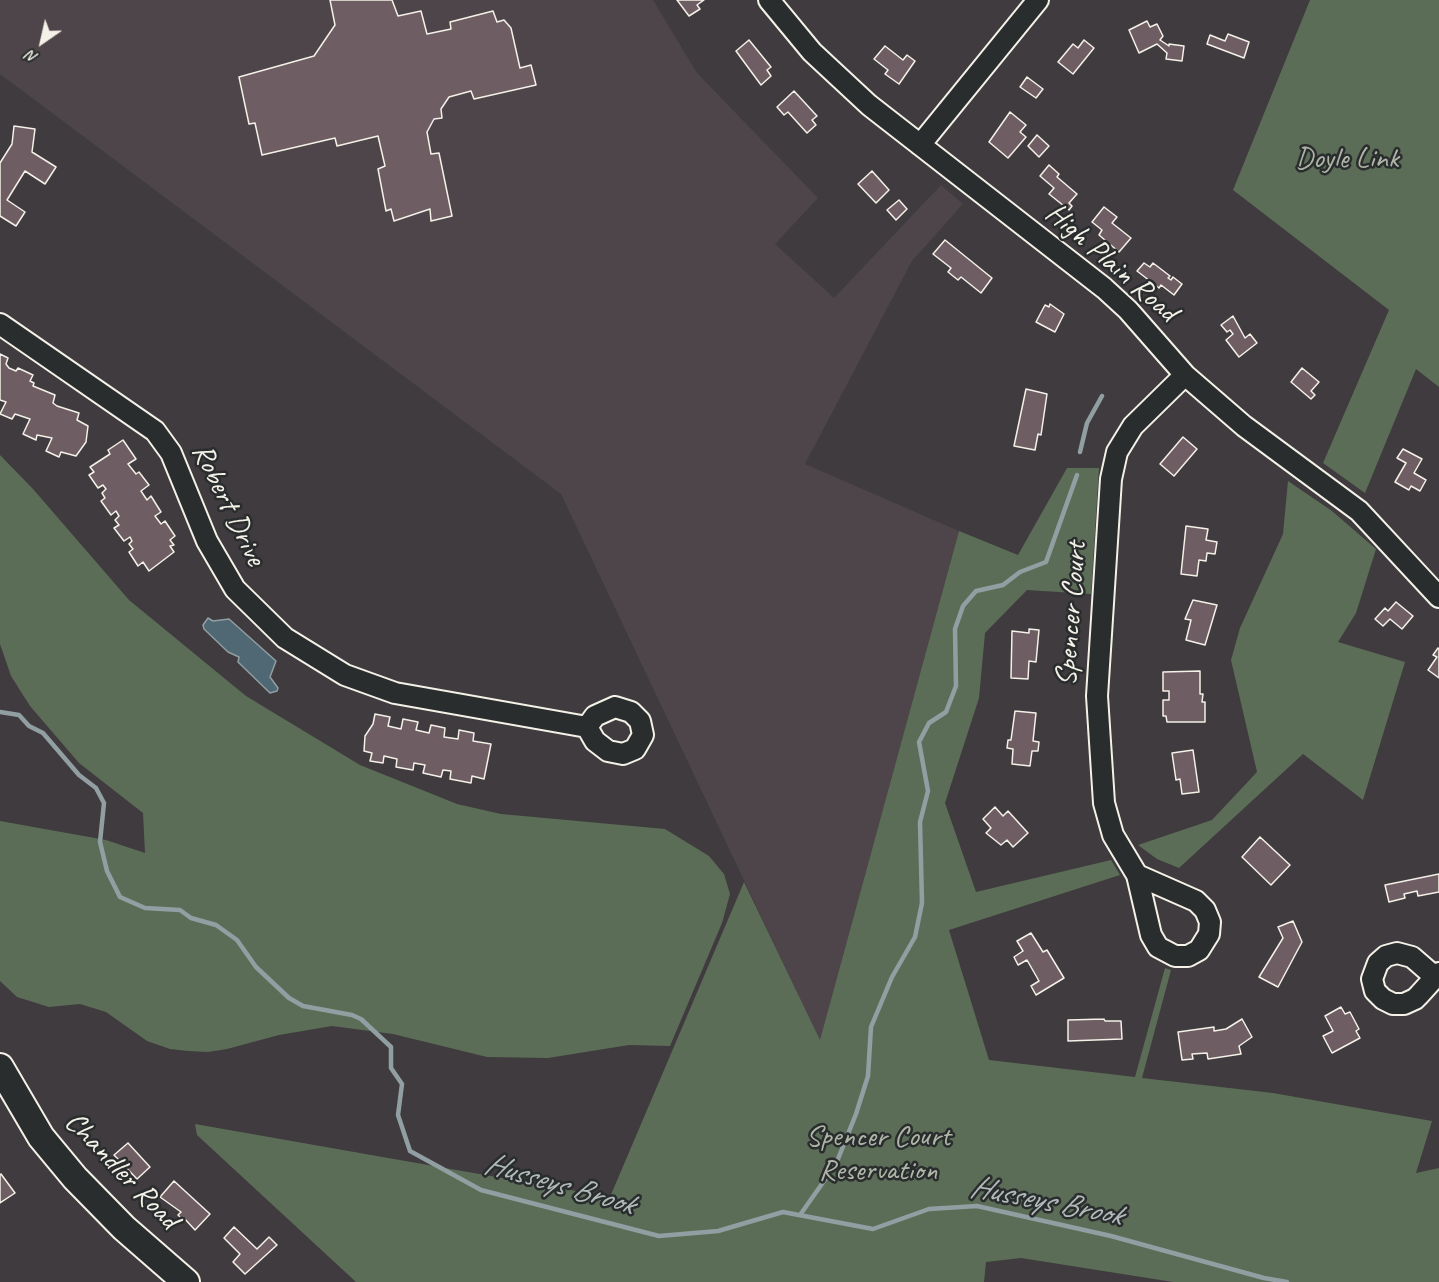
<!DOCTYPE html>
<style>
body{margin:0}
#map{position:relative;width:1439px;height:1282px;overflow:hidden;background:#3f3b3e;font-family:Caveat,sans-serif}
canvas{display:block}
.north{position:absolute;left:12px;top:12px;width:60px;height:60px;-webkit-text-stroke:4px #2a2d2e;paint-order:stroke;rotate:214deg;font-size:16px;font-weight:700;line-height:24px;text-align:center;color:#f4f1e8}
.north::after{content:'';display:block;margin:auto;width:21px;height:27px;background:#f4f1e8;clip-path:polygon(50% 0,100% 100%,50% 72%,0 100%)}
</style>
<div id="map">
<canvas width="1439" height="1282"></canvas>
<div class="north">N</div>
</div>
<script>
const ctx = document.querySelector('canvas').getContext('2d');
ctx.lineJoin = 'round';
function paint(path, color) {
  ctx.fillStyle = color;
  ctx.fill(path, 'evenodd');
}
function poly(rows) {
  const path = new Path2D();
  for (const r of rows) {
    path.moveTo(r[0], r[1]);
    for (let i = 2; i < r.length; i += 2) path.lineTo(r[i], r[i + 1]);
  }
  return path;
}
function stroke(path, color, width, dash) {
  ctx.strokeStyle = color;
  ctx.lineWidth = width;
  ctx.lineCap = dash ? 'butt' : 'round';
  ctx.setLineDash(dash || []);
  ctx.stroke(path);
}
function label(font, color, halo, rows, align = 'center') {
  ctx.font = font + ' Caveat,sans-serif';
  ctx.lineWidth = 5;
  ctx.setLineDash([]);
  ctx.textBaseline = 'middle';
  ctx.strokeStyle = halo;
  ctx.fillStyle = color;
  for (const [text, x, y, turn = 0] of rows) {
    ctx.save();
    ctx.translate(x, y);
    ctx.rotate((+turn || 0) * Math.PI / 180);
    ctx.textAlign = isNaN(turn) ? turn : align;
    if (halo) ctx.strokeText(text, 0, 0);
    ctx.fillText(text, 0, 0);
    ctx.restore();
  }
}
const built = poly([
 [0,0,653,0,697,73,818,198,775,244,834,298,941,185,963,204,912,261,805,464,959,531,820,1041,561,494,0,74]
]);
const green = poly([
 [1310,0,1439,0,1439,387,1416,369,1365,493,1323,463,1389,310,1233,190],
 [0,455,33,489,129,600,246,696,360,765,457,804,501,814,665,829,709,856,724,874,730,894,722,923,670,1046,629,1045,548,1058,487,1057,393,1034,332,1026,279,1035,227,1049,208,1052,188,1051,170,1049,147,1041,106,1012,80,1004,49,1007,17,997,0,981,0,821,106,840,145,853,143,813,79,763,30,706,11,676,0,644],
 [1067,468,1099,468,1091,594,1027,590,985,633,979,698,945,803,976,892,1111,860,1120,875,949,930,989,1060,1135,1077,1165,968,1171,970,1142,1078,1273,1093,1432,1121,1416,1173,1439,1168,1439,1282,1173,1282,1021,1258,986,1262,984,1282,356,1282,197,1135,195,1124,610,1197,744,882,820,1040,959,531,1018,555],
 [1288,481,1332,511,1376,549,1356,613,1338,642,1405,662,1363,800,1303,754,1179,868,1157,859,1138,845,1212,820,1257,772,1231,660,1240,628,1283,534]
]);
const water = poly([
 [208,618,213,621,229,619,276,661,270,677,278,688,277,691,270,693,238,662,239,657,228,652,204,629,203,625,208,618]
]);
const stream = poly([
 [1080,452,1087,423,1102,396],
 [0,712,19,715,29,726,43,733,79,775,96,788,104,803,100,842,107,871,120,897,145,908,180,910,191,918,216,925,237,940,256,967,289,998,303,1006,352,1015,361,1019,391,1047,391,1068,402,1084,398,1115,410,1151,481,1190,659,1236,718,1231,783,1212,873,1229,929,1209,977,1206,1111,1236,1264,1278,1287,1282],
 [800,1215,836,1164,856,1114,868,1076,871,1027,892,977,915,937,922,903,920,822,928,791,919,742,929,723,946,712,956,686,955,629,963,606,976,591,1003,585,1020,572,1046,562,1077,475]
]);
const building = poly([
 [330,0,392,0,398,16,421,11,427,34,451,29,450,22,493,11,497,22,504,20,511,28,520,68,531,65,536,85,474,99,471,91,449,97,441,109,442,118,434,119,427,132,431,154,439,153,452,216,431,221,430,209,394,221,391,209,386,211,378,169,385,166,378,136,337,146,335,138,262,155,255,123,249,124,239,77,314,56,335,25,330,0],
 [677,0,704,0,697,5,700,9,689,16,677,0],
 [1147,21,1150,27,1157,24,1163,36,1160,40,1169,46,1169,44,1184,46,1182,61,1166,59,1167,53,1157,44,1139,53,1129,30,1147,21],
 [1228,34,1249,42,1244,58,1207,44,1210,35,1225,41,1228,34],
 [749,40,771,67,767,70,771,76,761,85,736,51,749,40],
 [1084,40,1094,48,1073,74,1058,62,1073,44,1078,48,1084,40],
 [885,46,903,60,907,55,915,61,899,84,885,74,888,70,874,59,885,46],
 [1027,77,1043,89,1036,98,1020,87,1027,77],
 [794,91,817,116,812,120,816,125,807,133,788,112,784,115,777,107,794,91],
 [1010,112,1026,125,1020,132,1026,137,1008,158,989,142,1010,112],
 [14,126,35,129,32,152,56,167,45,184,25,171,7,200,25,212,16,226,0,216,0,163,12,144,14,126],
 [1037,135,1049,146,1039,157,1028,146,1037,135],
 [1049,165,1059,174,1057,177,1077,194,1069,203,1072,206,1069,210,1049,194,1054,188,1040,176,1049,165],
 [872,171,889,190,876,203,858,184,872,171],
 [899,200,907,209,896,220,887,210,899,200],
 [1104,207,1117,217,1112,223,1131,238,1119,252,1099,235,1102,230,1092,222,1104,207],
 [945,240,992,278,981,293,961,277,958,280,948,272,951,268,933,254,945,240],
 [1144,263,1150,267,1153,263,1170,276,1168,278,1171,280,1173,277,1182,284,1174,295,1161,285,1159,288,1137,271,1144,263],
 [1050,304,1064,314,1055,332,1036,322,1045,305,1049,307,1050,304],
 [1233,316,1245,338,1250,334,1257,343,1239,357,1226,340,1233,334,1230,330,1227,332,1221,325,1233,316],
 [0,354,8,358,6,364,9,368,16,371,18,368,33,375,30,381,34,383,33,386,55,395,53,403,57,406,79,413,77,420,88,426,86,442,76,456,61,452,59,457,46,451,52,438,37,435,36,440,23,434,30,419,15,414,12,419,0,414,6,402,0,400,0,354],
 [1302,368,1319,382,1311,391,1315,395,1311,399,1291,382,1302,368],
 [1026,389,1047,394,1041,435,1038,434,1035,450,1014,446,1026,389],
 [1183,437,1197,449,1174,476,1160,464,1183,437],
 [123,440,136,459,128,464,136,474,139,472,149,485,141,491,147,500,151,496,161,512,155,516,161,524,165,521,175,536,170,540,174,545,170,546,174,552,149,571,143,562,138,566,129,552,133,549,129,544,132,541,130,537,124,541,114,528,119,525,115,520,119,516,116,511,111,515,101,501,105,498,102,493,106,489,103,485,98,488,89,475,94,472,90,467,110,454,108,450,123,440],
 [1403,449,1422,459,1414,473,1426,480,1420,491,1411,486,1409,490,1395,482,1406,463,1397,458,1403,449],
 [1186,526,1208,529,1206,540,1217,542,1215,554,1207,553,1206,561,1199,560,1197,576,1181,574,1186,526],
 [1193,600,1217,605,1205,645,1186,640,1191,620,1185,619,1193,600],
 [1396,602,1413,616,1402,629,1390,619,1383,626,1375,619,1385,608,1388,611,1396,602],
 [1029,629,1039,630,1036,662,1029,661,1028,679,1011,678,1012,631,1029,633,1029,629],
 [1438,648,1439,649,1439,678,1428,670,1437,657,1433,655,1438,648],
 [1200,671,1200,694,1203,694,1202,702,1205,702,1205,722,1167,722,1166,716,1163,716,1163,700,1169,700,1169,691,1163,691,1163,672,1200,671],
 [1015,711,1036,713,1033,741,1039,742,1038,751,1032,751,1030,766,1012,764,1013,749,1007,748,1008,740,1011,740,1015,711],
 [375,714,390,717,388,726,401,729,403,719,418,722,416,730,429,733,431,725,445,728,444,737,458,739,459,730,474,733,473,741,491,744,484,779,472,776,471,783,450,779,451,771,443,770,441,777,423,773,425,765,414,763,413,770,396,767,397,759,384,756,383,763,370,761,372,753,364,751,365,736,373,724,375,714],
 [1193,750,1199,792,1182,794,1180,779,1176,780,1172,753,1193,750],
 [995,807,1003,816,1008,811,1028,833,1013,847,1007,840,1001,845,986,833,991,828,983,819,995,807],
 [1260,837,1290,865,1271,885,1242,857,1260,837],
 [1439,874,1439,892,1418,896,1417,891,1404,894,1405,898,1389,902,1385,885,1439,874],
 [1293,921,1302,942,1278,987,1259,977,1283,938,1278,927,1293,921],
 [1031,933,1043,952,1047,950,1064,978,1036,995,1031,986,1039,981,1027,960,1018,965,1014,957,1023,951,1017,941,1031,933],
 [1341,1007,1345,1014,1350,1012,1359,1029,1356,1031,1360,1038,1332,1053,1323,1036,1333,1031,1325,1016,1341,1007],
 [1104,1019,1105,1021,1121,1021,1122,1039,1068,1041,1068,1020,1104,1019],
 [1242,1019,1252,1037,1239,1046,1241,1054,1208,1059,1207,1053,1192,1054,1193,1059,1182,1060,1178,1032,1214,1027,1214,1031,1226,1029,1242,1019],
 [128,1143,150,1167,137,1179,114,1155,128,1143],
 [1,1174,15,1193,0,1203,0,1175,1,1174],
 [174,1181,210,1214,195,1230,183,1217,182,1219,178,1215,181,1212,160,1197,174,1181],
 [234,1227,257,1249,269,1237,277,1245,245,1274,233,1262,240,1254,224,1238,234,1227]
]);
const minor = poly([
 [769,0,812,52,869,105,1104,288,1128,310,1185,375,1244,426,1359,511,1439,597],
 [920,145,1038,0],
 [0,324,155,431,171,453,207,541,235,589,285,638,345,675,395,693,587,727],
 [615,707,631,712,640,721,643,735,635,749,623,754,608,751,595,741,587,727,595,716,615,707],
 [1137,875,1151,935,1158,947,1175,956,1188,956,1199,950,1209,934,1210,922,1205,910,1196,901,1137,875,1113,835,1104,803,1097,696,1111,479,1117,452,1133,426,1185,375],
 [1435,977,1412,957,1397,953,1386,956,1378,963,1372,979,1375,991,1383,999,1393,1004,1404,1004,1415,999,1419,995,1439,973]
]);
const major = poly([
 [0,1067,41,1137,75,1178,124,1228,186,1282]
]);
const parkNames = [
 ["Doyle Link",1347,159],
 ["Spencer Court",878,1137],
 ["Reservation",878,1171]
];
const streetNames = [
 ["High Plain Road",1111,263,41],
 ["Robert Drive",228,505,64],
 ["Spencer Court",1072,614,-86],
 ["Chandler Road",121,1171,46]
];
const waterNames = [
 ["Husseys Brook",559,1185,16],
 ["Husseys Brook",1046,1202,11]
];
paint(built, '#4d4549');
paint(green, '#5c6d57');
paint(water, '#4f6874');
stroke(water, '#919fa2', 1.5);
stroke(stream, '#919fa2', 4.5);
paint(building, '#6f5d64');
stroke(building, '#f4f1e8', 1.5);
stroke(minor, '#f4f1e8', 24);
stroke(major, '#f4f1e8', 30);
stroke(minor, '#2a2d2e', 20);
stroke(major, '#2a2d2e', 26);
label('30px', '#b0b6a7', '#2a2d2e', parkNames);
label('30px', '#f4f1e8', '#2a2d2e', streetNames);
label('italic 32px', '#b2baba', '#2a2d2e', waterNames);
</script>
